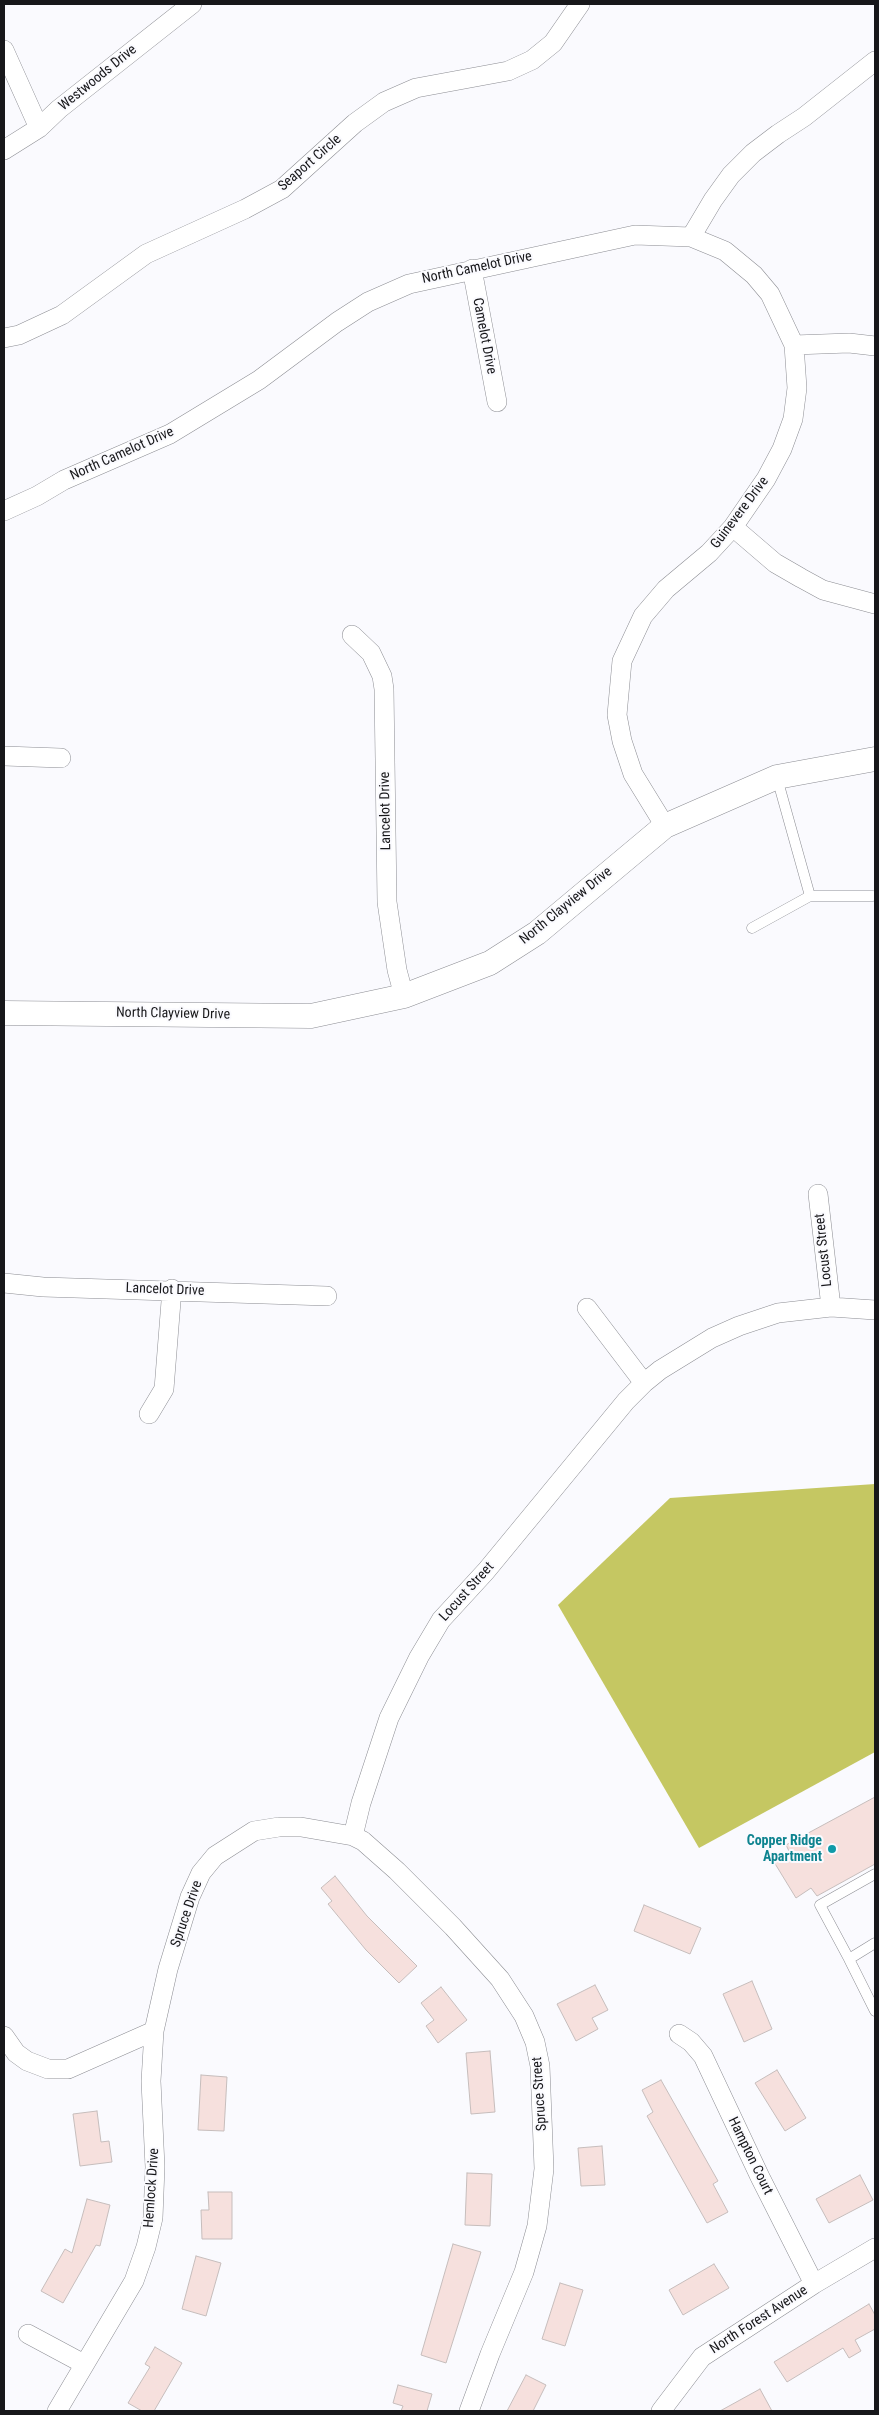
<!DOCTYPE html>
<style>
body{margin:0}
#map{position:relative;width:879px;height:2415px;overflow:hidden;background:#fafafe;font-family:"Roboto Condensed",sans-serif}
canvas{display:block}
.frame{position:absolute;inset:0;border:5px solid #17171a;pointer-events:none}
</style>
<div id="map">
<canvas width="879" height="2415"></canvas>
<div class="frame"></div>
</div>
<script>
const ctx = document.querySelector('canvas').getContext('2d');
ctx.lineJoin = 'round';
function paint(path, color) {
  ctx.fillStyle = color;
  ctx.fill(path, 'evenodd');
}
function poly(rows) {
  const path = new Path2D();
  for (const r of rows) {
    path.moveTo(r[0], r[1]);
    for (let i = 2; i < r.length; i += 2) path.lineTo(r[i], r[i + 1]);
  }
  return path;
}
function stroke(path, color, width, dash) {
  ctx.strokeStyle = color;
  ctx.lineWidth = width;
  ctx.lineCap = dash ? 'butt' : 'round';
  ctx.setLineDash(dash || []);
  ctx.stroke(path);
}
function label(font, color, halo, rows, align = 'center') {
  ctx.font = font + ' "Roboto Condensed",sans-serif';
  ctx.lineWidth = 4;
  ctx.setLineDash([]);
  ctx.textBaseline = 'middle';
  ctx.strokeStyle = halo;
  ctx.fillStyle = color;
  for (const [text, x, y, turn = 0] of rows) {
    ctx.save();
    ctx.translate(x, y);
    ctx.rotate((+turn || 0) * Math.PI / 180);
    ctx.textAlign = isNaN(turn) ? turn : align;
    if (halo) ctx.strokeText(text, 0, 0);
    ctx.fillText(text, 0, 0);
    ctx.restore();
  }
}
const forest = poly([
 [875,1484,875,1752,699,1848,558,1605,670,1498]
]);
const building = poly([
 [875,1797,875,1864,817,1896,811,1888,796,1898,774,1862,790,1853,786,1845,875,1797],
 [335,1876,367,1916,417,1966,399,1983,366,1950,328,1904,332,1901,321,1888,335,1876],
 [644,1905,701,1928,690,1954,634,1931,644,1905],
 [752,1981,772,2029,744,2042,723,1994,752,1981],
 [595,1985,608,2010,592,2018,598,2029,576,2041,557,2004,595,1985],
 [441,1987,467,2020,438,2043,426,2026,434,2020,421,2003,441,1987],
 [490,2051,495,2112,471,2114,466,2053,490,2051],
 [777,2070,806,2118,785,2131,755,2083,777,2070],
 [201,2075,227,2077,224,2131,198,2130,201,2075],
 [661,2080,718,2181,713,2184,728,2212,707,2223,647,2116,653,2112,642,2090,661,2080],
 [97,2111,101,2142,109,2141,112,2162,80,2166,73,2114,97,2111],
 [602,2146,605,2185,581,2186,578,2148,602,2146],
 [467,2173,492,2174,490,2226,465,2225,467,2173],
 [860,2175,873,2200,829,2223,816,2199,860,2175],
 [208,2192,232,2192,232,2239,202,2239,201,2210,209,2210,208,2192],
 [87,2199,110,2205,100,2246,96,2245,63,2303,41,2291,65,2249,72,2253,87,2199],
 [453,2244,481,2252,446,2363,421,2355,453,2244],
 [196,2256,221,2263,206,2316,182,2309,196,2256],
 [714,2264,729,2288,683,2315,669,2290,714,2264],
 [560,2283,583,2290,565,2346,542,2339,560,2283],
 [869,2304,875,2315,875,2329,855,2340,861,2351,849,2358,843,2348,787,2382,774,2362,869,2304],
 [155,2347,182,2363,154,2411,142,2411,128,2403,150,2367,145,2364,155,2347],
 [526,2375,546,2385,533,2411,507,2411,526,2375],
 [398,2385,432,2394,427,2411,401,2411,403,2406,393,2403,398,2385],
 [760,2389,772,2411,720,2411,760,2389]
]);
const service = poly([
 [777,778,810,896],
 [752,928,810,896,873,896],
 [875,1943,849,1959,875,2011],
 [849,1959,820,1905,875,1874]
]);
const minor = poly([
 [4,50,39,128],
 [4,150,39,128,59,109,192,4],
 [691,237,713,200,731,175,753,153,778,134,804,117,875,61],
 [472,269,497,402],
 [4,338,19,335,62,315,146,254,245,209,282,189,355,123,384,102,416,88,508,71,532,60,553,43,580,4],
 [794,345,849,343,875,346],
 [4,511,37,496,64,480,170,434,259,380,337,322,368,302,409,284,635,235,691,237,725,251,754,275,770,294,794,345,797,388,793,419,782,449,766,479,733,527,709,553,666,589,643,616,622,661,617,715,622,741,633,774,665,826],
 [733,527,775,563,801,578,823,590,875,604],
 [352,635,371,653,382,676,384,689,387,902,397,970,404,996],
 [4,756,61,758],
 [818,1194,831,1307],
 [4,1283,43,1287,327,1296],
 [587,1308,644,1383],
 [149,1414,164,1389,172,1289],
 [353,1836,361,1803,389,1718,419,1657,441,1620,486,1571,626,1401,644,1383,660,1370,712,1338,739,1326,778,1313,831,1307,875,1310],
 [679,2034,691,2042,703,2056,760,2177,814,2284],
 [4,2036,16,2053,27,2061,48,2069,68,2069,154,2031],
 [28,2334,84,2364],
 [57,2411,134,2281,146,2247,153,2218,155,2167,151,2081,154,2031,168,1969,190,1897,201,1873,215,1856,254,1831,279,1827,301,1827,353,1836,363,1841,397,1871,453,1927,500,1979,524,2016,535,2042,540,2066,544,2169,537,2226,524,2272,490,2354,469,2411],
 [661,2411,702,2357,814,2284,875,2248]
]);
const tertiary = poly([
 [4,1013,311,1016,404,996,490,963,537,933,665,826,777,777,875,759]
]);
const markers = [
 [832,1849,5,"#0f9aa8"]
];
const streetNames = [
 ["Westwoods Drive",98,78,-39],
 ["Seaport Circle",310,163,-41],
 ["North Camelot Drive",477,268,-12],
 ["Camelot Drive",484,336,79],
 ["North Camelot Drive",122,454,-24],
 ["Guinevere Drive",740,513,-53],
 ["Lancelot Drive",386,811,-91],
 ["North Clayview Drive",566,906,-39],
 ["North Clayview Drive",173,1014,1],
 ["Locust Street",824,1250,-96],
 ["Lancelot Drive",165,1290,2],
 ["Locust Street",467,1592,-48],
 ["Spruce Drive",187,1914,-71],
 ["Spruce Street",540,2094,-94],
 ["Hampton Court",750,2156,64],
 ["Hemlock Drive",152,2188,-86],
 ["North Forest Avenue",759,2320,-33]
];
const cultureNames = [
 ["Copper Ridge",822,1841],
 ["Apartment",822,1857]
];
paint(forest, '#c5c762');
paint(building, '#f6e0dd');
stroke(building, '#c6bdbc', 1);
stroke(service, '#8c8d93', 11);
stroke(minor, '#8c8d93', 20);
stroke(tertiary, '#8c8d93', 25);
stroke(service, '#fff', 10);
stroke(minor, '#fff', 19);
stroke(tertiary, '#fff', 24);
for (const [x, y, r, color] of markers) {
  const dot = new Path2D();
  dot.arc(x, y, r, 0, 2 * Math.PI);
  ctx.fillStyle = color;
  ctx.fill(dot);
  stroke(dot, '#fafafe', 2);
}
label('14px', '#17171a', '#fafafe', streetNames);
label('bold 14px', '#0d838f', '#fafafe', cultureNames, 'right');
</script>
